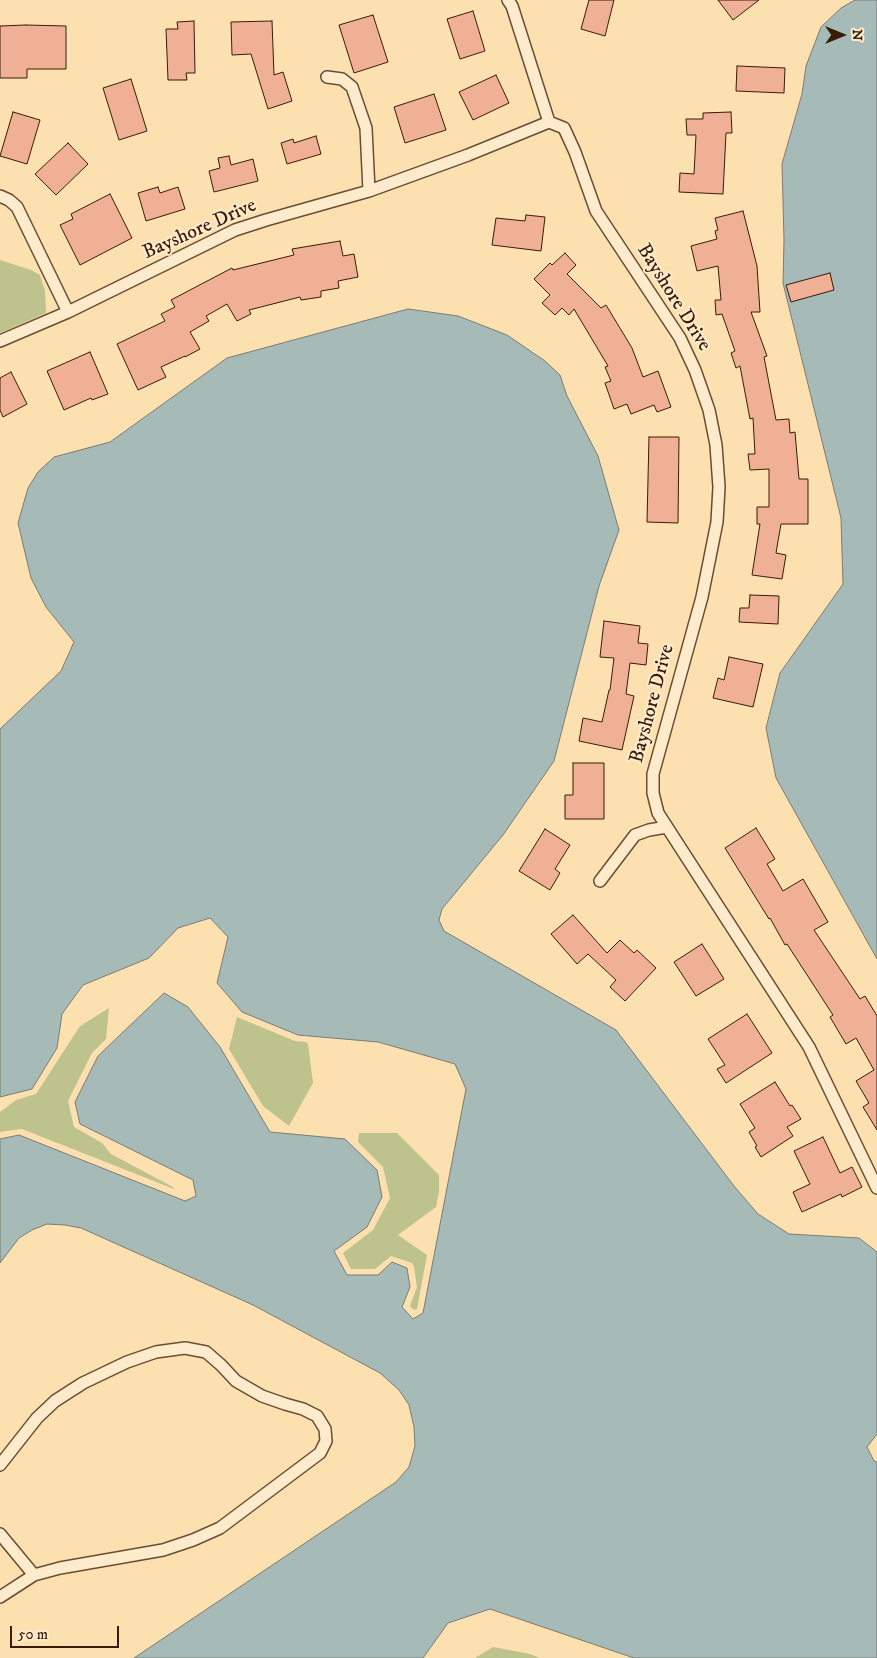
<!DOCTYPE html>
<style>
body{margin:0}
#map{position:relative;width:877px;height:1658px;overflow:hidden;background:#fde0b0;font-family:"IM FELL DW Pica",serif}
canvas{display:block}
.north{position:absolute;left:817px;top:10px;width:50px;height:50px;-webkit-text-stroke:4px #feebcc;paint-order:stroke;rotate:90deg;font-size:14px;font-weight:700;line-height:20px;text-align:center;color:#371c09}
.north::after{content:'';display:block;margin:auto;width:18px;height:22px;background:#371c09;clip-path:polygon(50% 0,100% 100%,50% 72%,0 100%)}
.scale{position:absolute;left:10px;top:1626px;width:109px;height:22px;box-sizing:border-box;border:2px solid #371c09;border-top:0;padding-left:6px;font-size:15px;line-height:18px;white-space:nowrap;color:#371c09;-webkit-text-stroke:4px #feebcc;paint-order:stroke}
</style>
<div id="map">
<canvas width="877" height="1658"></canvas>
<div class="north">N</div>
<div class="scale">50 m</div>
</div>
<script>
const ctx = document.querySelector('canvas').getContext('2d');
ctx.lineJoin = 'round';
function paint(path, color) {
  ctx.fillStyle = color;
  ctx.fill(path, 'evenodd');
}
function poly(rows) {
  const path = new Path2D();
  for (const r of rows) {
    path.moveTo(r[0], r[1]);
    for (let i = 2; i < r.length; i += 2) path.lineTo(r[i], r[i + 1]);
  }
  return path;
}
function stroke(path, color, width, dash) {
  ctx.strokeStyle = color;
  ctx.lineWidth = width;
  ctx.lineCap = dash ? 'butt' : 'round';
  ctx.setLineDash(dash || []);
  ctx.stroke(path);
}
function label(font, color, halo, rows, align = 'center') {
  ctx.font = font + ' "IM FELL DW Pica",serif';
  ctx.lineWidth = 4;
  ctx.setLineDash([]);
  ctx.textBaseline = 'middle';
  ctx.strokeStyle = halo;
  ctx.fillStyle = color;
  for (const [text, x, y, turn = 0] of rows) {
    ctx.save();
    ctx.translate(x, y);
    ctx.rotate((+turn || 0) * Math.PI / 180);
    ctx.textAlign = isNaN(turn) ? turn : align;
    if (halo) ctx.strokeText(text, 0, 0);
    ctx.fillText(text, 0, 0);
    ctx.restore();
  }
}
const green = poly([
 [0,260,31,270,40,275,45,291,46,313,0,333],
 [109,1008,106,1039,92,1053,68,1101,74,1127,102,1143,111,1154,173,1187,174,1189,22,1129,0,1132,0,1112,16,1100,36,1094,80,1026],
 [237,1017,295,1041,306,1042,308,1044,313,1083,289,1126,263,1106,229,1049],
 [359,1133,397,1133,439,1175,439,1192,436,1207,398,1235,427,1255,417,1309,414,1310,410,1306,417,1287,414,1267,412,1263,391,1256,375,1269,351,1269,343,1253,373,1230,390,1198,383,1167,358,1142],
 [493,1647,530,1654,540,1658,475,1658]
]);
const water = poly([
 [855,0,877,0,877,959,776,778,766,728,780,673,843,584,841,518,783,283,784,240,782,164,802,94,806,66,821,27,841,8,855,0],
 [408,309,458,316,507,335,545,361,560,375,567,396,598,456,619,530,599,586,554,761,503,835,442,909,439,920,444,931,616,1030,734,1186,758,1214,789,1234,859,1238,877,1252,877,1434,867,1447,874,1461,877,1462,877,1658,634,1658,490,1609,448,1623,423,1658,134,1658,396,1482,409,1467,415,1446,414,1427,409,1405,399,1390,380,1373,253,1305,81,1228,65,1225,47,1224,32,1230,19,1238,0,1263,0,1139,19,1135,185,1201,196,1196,193,1180,80,1124,75,1102,98,1056,164,993,188,1007,220,1047,270,1132,345,1139,377,1170,382,1197,367,1227,334,1251,347,1275,378,1275,392,1262,407,1268,410,1287,402,1307,413,1319,423,1313,466,1089,455,1064,378,1042,298,1035,242,1012,217,983,228,937,210,918,178,928,149,958,83,985,62,1014,57,1048,32,1089,0,1097,0,729,61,671,74,642,46,607,31,578,18,523,28,488,38,472,54,457,110,442,227,358,408,309]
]);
const building = poly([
 [589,0,614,0,605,36,581,29,589,0],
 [718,0,759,0,733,20,718,0],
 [473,11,485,51,460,59,447,19,473,11],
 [373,15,388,62,354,73,339,25,373,15],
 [194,21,195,73,186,73,187,80,168,80,166,29,178,29,177,22,194,21],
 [272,21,274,75,283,72,292,101,268,109,251,54,232,55,231,22,272,21],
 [26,25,66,26,66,69,27,69,27,78,0,78,0,26,26,25],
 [737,66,785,68,784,93,736,91,737,66],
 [496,75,509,103,473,120,459,92,496,75],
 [131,79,147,131,119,140,103,88,131,79],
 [434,94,446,130,405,143,394,107,434,94],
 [13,112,40,120,27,164,0,156,13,112],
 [731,112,732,133,726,133,723,194,679,192,680,173,694,174,696,135,687,135,686,119,703,119,703,113,731,112],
 [316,136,321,154,287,164,281,143,293,139,294,143,316,136],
 [68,143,88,164,56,195,35,174,68,143],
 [229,156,231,165,253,159,258,181,214,192,209,171,220,168,218,158,229,156],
 [158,187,160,193,178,187,185,209,146,221,138,193,158,187],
 [110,194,132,238,80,265,60,225,73,219,71,214,110,194],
 [743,211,757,266,760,312,751,312,767,356,764,357,776,420,789,419,790,433,795,432,799,479,808,479,808,524,781,524,776,553,786,555,782,579,752,575,760,524,757,524,757,507,769,507,769,469,750,470,748,454,755,454,753,418,750,419,740,366,736,368,731,353,735,351,722,314,716,315,715,300,721,300,718,266,697,271,691,246,717,239,715,231,718,230,715,218,743,211],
 [526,215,545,217,541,251,492,245,496,218,525,221,526,215],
 [340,241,343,256,354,254,358,277,338,281,339,288,321,291,321,297,301,300,300,297,249,310,251,314,237,321,227,304,206,316,209,321,190,332,200,349,185,357,185,356,161,367,166,377,138,390,117,344,165,321,161,314,175,307,171,300,232,268,233,270,294,255,292,249,340,241],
 [565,253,576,265,567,274,601,308,606,305,632,348,643,377,658,371,671,407,657,412,654,405,631,414,627,404,614,409,605,383,611,381,605,367,608,366,574,309,569,315,562,308,555,315,542,303,550,295,534,279,550,263,552,265,565,253],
 [830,273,834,290,791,302,786,285,830,273],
 [90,352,108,394,92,400,91,398,64,410,47,371,90,352],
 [11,372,27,404,3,417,0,410,0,378,11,372],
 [649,437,679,437,678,523,647,522,649,437],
 [750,595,779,596,778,624,739,622,740,608,749,608,750,595],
 [604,621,640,626,638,643,648,644,646,665,630,663,626,694,634,696,622,750,579,741,583,718,602,722,609,690,610,690,614,658,600,657,604,621],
 [729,657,763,664,753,707,713,698,718,678,724,680,729,657],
 [573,763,604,763,604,819,565,819,565,795,573,795,573,763],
 [756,828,775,859,767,864,783,891,803,879,828,922,814,930,860,999,865,996,877,1016,877,1130,863,1107,869,1103,856,1081,874,1070,856,1038,846,1044,830,1017,833,1015,787,944,785,945,770,918,769,919,725,848,756,828],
 [545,829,570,845,555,869,560,873,550,890,519,871,545,829],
 [573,915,607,953,620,940,634,953,637,950,656,968,625,1001,610,987,616,980,588,954,577,964,551,934,573,915],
 [702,944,724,979,696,996,674,962,702,944],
 [747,1014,772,1053,726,1083,717,1069,725,1065,708,1039,747,1014],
 [775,1082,790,1106,792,1105,801,1119,787,1127,793,1136,761,1157,755,1147,757,1146,749,1132,755,1128,740,1104,775,1082],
 [823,1137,840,1173,852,1167,862,1187,842,1197,841,1194,802,1212,793,1192,810,1184,794,1151,823,1137]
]);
const minor = poly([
 [508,0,512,6,549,122],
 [327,77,342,79,352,87,366,128,369,191],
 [0,196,9,200,17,207,68,312],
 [0,341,68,312,235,230,266,220,369,191,468,155,549,122,564,128,575,152,596,211,680,338,695,370,709,410,716,445,719,487,717,522,702,597,653,774,653,793,658,813,667,827,809,1047,877,1188],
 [600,881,635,835,649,830,667,827],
 [0,1465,37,1418,55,1401,83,1383,127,1362,156,1352,185,1348,206,1352,221,1365,236,1381,262,1396,285,1404,303,1409,317,1416,325,1429,326,1441,320,1453,220,1528,193,1540,163,1550,60,1568,34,1575,0,1597],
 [0,1534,34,1575]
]);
const streetNames = [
 ["Bayshore Drive",200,230,-24],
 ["Bayshore Drive",673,298,58],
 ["Bayshore Drive",653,704,-75]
];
paint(green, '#bec28c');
paint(water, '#a6bab8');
stroke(water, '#7a7b72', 1);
paint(building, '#f0b096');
stroke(building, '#371c09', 1);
stroke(minor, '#684d33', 14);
stroke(minor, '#feebcc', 11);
label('20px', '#371c09', '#feebcc', streetNames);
</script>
